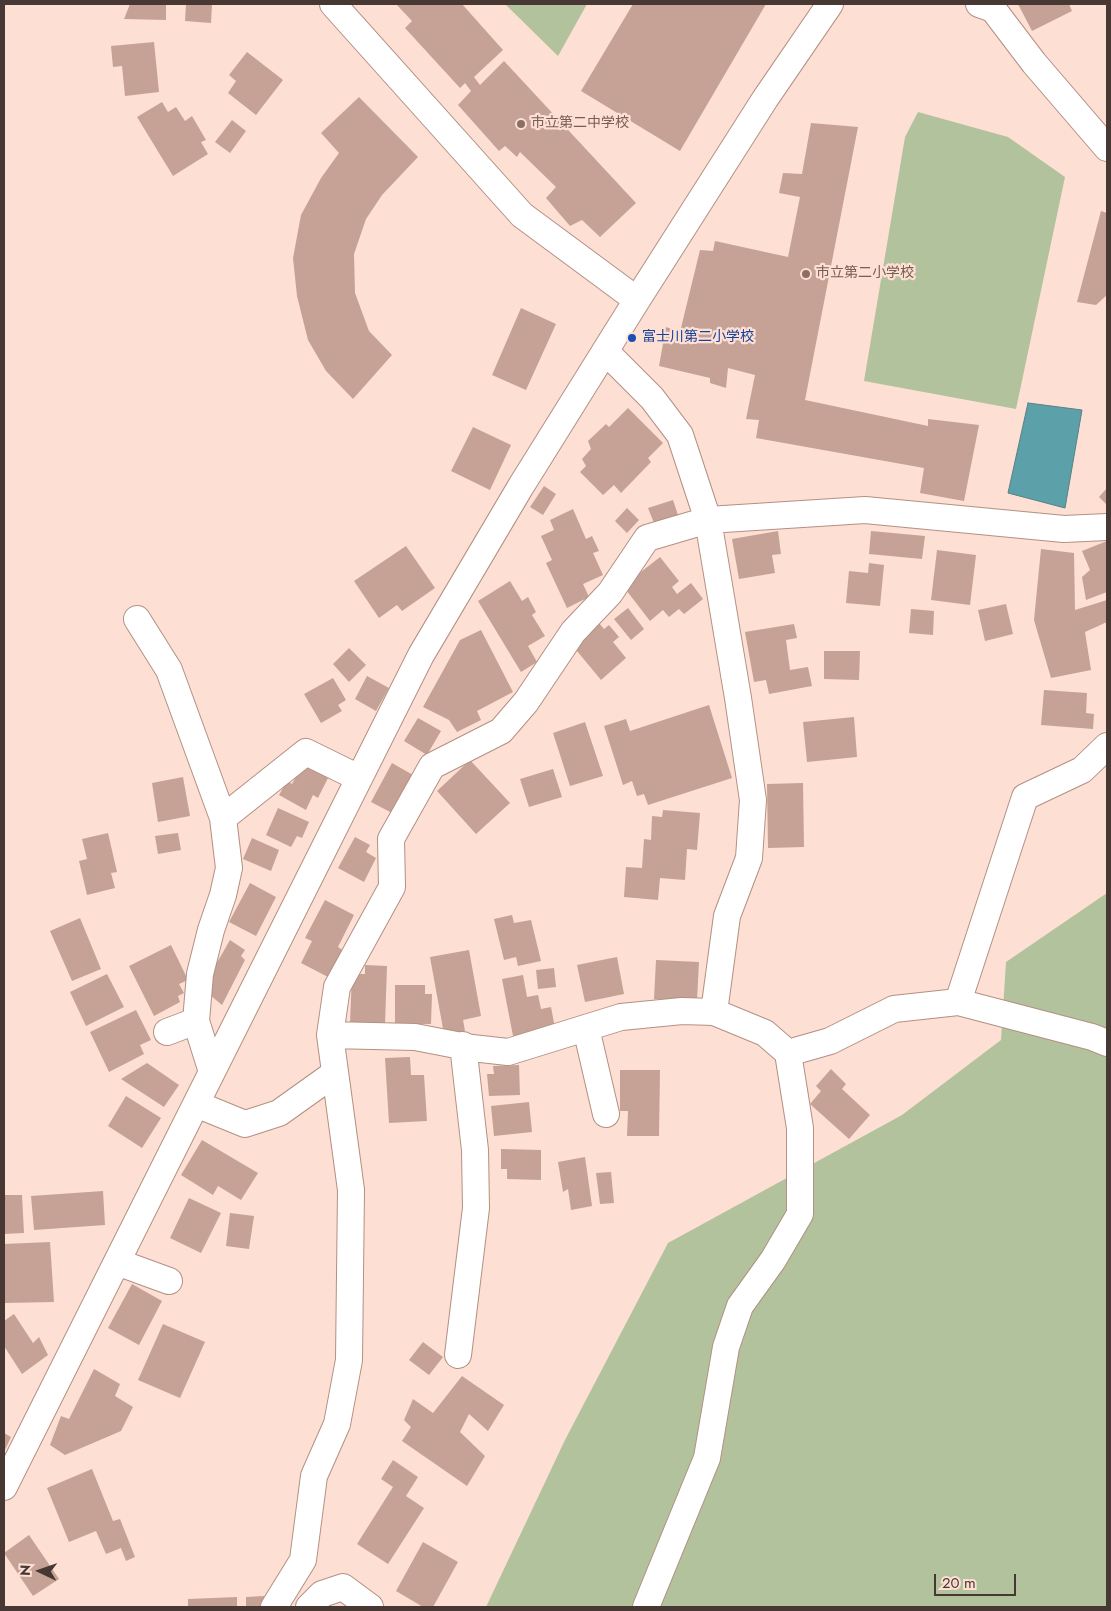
<!DOCTYPE html>
<meta charset="utf-8">
<style>
body{margin:0}
#map{position:relative;width:1111px;height:1611px;overflow:hidden;background:#fddfd4;font-family:Jost,sans-serif}
canvas{display:block}
.frame{position:absolute;inset:0;border:5px solid #473833;pointer-events:none}
.north{position:absolute;left:15px;top:1546px;width:50px;height:50px;-webkit-text-stroke:4px #fddfd4;paint-order:stroke;rotate:273deg;font-size:14px;font-weight:700;line-height:20px;text-align:center;color:#473833}
.north::after{content:'';display:block;margin:auto;width:18px;height:22px;background:#473833;clip-path:polygon(50% 0,100% 100%,50% 72%,0 100%)}
.scale{position:absolute;left:934px;top:1574px;width:82px;height:22px;box-sizing:border-box;border:2px solid #473833;border-top:0;padding-left:6px;font-size:15px;line-height:18px;white-space:nowrap;color:#473833;-webkit-text-stroke:4px #fddfd4;paint-order:stroke}
</style>
<div id="map">
<canvas width="1111" height="1611"></canvas>
<div class="frame"></div>
<div class="north">N</div>
<div class="scale">20 m</div>
</div>
<script>
const ctx = document.querySelector('canvas').getContext('2d');
ctx.lineJoin = 'round';
function paint(path, color) {
  ctx.fillStyle = color;
  ctx.fill(path, 'evenodd');
}
function poly(rows) {
  const path = new Path2D();
  for (const r of rows) {
    path.moveTo(r[0], r[1]);
    for (let i = 2; i < r.length; i += 2) path.lineTo(r[i], r[i + 1]);
  }
  return path;
}
function stroke(path, color, width, dash) {
  ctx.strokeStyle = color;
  ctx.lineWidth = width;
  ctx.lineCap = dash ? 'butt' : 'round';
  ctx.setLineDash(dash || []);
  ctx.stroke(path);
}
function label(font, color, halo, rows, align = 'center') {
  ctx.font = font + ' Jost,"Noto Sans JP",sans-serif';
  ctx.lineWidth = 4.5;
  ctx.setLineDash([]);
  ctx.textBaseline = 'middle';
  ctx.strokeStyle = halo;
  ctx.fillStyle = color;
  for (const [text, x, y, turn = 0] of rows) {
    ctx.save();
    ctx.translate(x, y);
    ctx.rotate((+turn || 0) * Math.PI / 180);
    ctx.textAlign = isNaN(turn) ? turn : align;
    if (halo) ctx.strokeText(text, 0, 0);
    ctx.fillText(text, 0, 0);
    ctx.restore();
  }
}
const green = poly([
 [505,4,587,4,558,56],
 [918,112,1008,137,1065,177,1016,409,864,381,905,137],
 [1107,893,1107,1607,486,1607,565,1440,668,1243,902,1115,1001,1040,1006,962]
]);
const water = poly([
 [1028,403,1082,410,1065,508,1008,493,1028,403]
]);
const building = poly([
 [130,4,166,4,166,20,124,19],
 [186,4,212,4,211,23,185,21],
 [396,4,462,4,503,50,474,77,480,85,504,61,636,203,600,237,582,220,570,226,546,198,556,187,520,152,517,157,505,146,499,151,458,105,471,91,465,83,460,88,405,28,412,21],
 [633,4,766,4,680,151,581,91],
 [1018,4,1069,4,1072,11,1032,31],
 [154,42,159,92,125,96,122,66,113,67,111,46],
 [247,52,283,80,256,115,228,93,236,81,229,75],
 [359,97,418,157,382,195,366,219,354,254,355,293,369,331,392,355,353,399,326,371,308,340,297,296,293,258,301,215,321,178,339,153,321,133],
 [162,102,168,112,176,107,185,121,192,116,206,140,201,142,208,154,173,176,137,117],
 [232,120,246,131,230,153,215,142],
 [811,123,858,127,805,400,928,426,928,419,979,425,964,501,920,493,924,468,756,438,759,420,746,419,755,375,728,368,726,388,710,383,710,378,659,366,666,327,680,332,700,250,713,251,715,241,788,257,800,197,779,193,783,173,802,174],
 [1101,211,1107,213,1107,295,1096,305,1077,302],
 [521,308,556,324,526,390,492,375],
 [628,408,663,443,648,458,651,462,621,493,614,485,603,495,580,472,586,466,582,459,591,449,588,441,606,424,609,427],
 [473,427,511,445,490,490,451,471],
 [544,486,556,494,543,515,530,507],
 [1107,488,1107,505,1099,497],
 [673,500,678,515,654,523,648,508],
 [627,508,639,520,627,533,615,521],
 [573,509,586,539,592,536,599,551,593,553,603,575,583,584,589,597,567,608,546,563,552,560,541,536,554,530,550,520],
 [778,531,781,554,772,555,775,573,739,579,732,539],
 [871,531,925,536,922,559,869,554],
 [1107,541,1107,592,1086,600,1082,577,1090,570,1082,551],
 [406,546,435,588,402,611,397,605,379,618,354,581],
 [1041,549,1074,553,1075,610,1107,600,1107,622,1085,632,1091,670,1051,678,1034,620],
 [937,550,976,555,970,605,931,600],
 [660,557,679,581,672,587,677,594,691,583,703,599,684,614,679,609,669,617,663,610,650,621,623,586],
 [869,563,884,565,880,606,846,603,849,571,868,573],
 [510,581,522,601,528,597,536,612,532,615,545,636,528,646,537,662,521,672,478,601],
 [1006,604,1013,634,985,641,978,610],
 [628,608,644,629,631,640,614,619],
 [911,609,934,611,933,635,909,633],
 [599,623,604,629,609,625,619,637,613,642,626,658,601,680,572,645],
 [794,624,797,638,786,640,790,670,808,667,812,686,769,694,766,680,754,682,745,632],
 [481,630,513,692,477,711,481,720,457,732,449,720,423,707,460,640],
 [349,648,366,665,349,682,333,664],
 [824,651,860,651,859,680,824,679],
 [367,676,389,688,376,711,355,699],
 [333,678,346,700,338,705,342,711,321,723,304,694],
 [1044,690,1087,693,1086,713,1094,714,1093,729,1041,725],
 [709,705,732,778,648,805,644,794,637,796,632,781,623,785,604,726,626,719,630,731],
 [854,717,857,757,807,762,803,722],
 [418,718,441,731,427,755,404,741],
 [585,722,603,776,570,786,553,733],
 [470,760,510,803,476,834,437,791],
 [392,763,413,775,392,813,371,802],
 [303,764,328,778,318,798,313,795,306,810,279,795,287,781,292,784],
 [553,769,562,797,529,807,520,779],
 [183,777,190,816,158,822,152,783],
 [803,783,804,847,768,848,767,784],
 [278,808,309,822,302,838,297,836,291,847,266,835],
 [663,810,700,813,697,850,687,849,685,880,660,878,658,900,624,897,626,867,642,868,644,839,651,840,652,816,662,817],
 [108,833,117,872,111,873,115,888,87,895,79,861,87,859,82,839],
 [178,833,181,850,158,854,155,836],
 [355,837,370,845,366,852,376,858,364,882,338,868],
 [252,838,279,850,271,871,243,859],
 [250,883,276,897,256,936,229,922],
 [325,900,354,915,338,947,344,951,330,978,301,963,312,941,305,938],
 [512,915,514,923,531,920,541,961,518,966,516,957,504,960,494,919],
 [80,918,101,969,72,981,50,931],
 [230,940,245,950,241,956,245,960,222,1005,210,995,215,966],
 [171,945,188,980,179,984,184,993,178,996,180,1002,154,1016,129,966],
 [469,950,481,1016,463,1020,465,1031,444,1034,430,957],
 [617,957,624,994,585,1002,577,965],
 [656,960,699,962,697,1001,654,999],
 [365,965,387,966,385,1025,350,1023,352,974,365,974],
 [554,968,556,987,538,989,536,970],
 [107,974,124,1007,86,1026,70,992],
 [523,975,527,997,538,995,541,1009,551,1007,555,1028,513,1036,502,979],
 [395,985,425,985,425,994,432,994,431,1024,395,1024],
 [136,1010,151,1040,140,1045,144,1054,109,1072,90,1032],
 [410,1057,411,1075,424,1075,427,1121,389,1123,385,1058],
 [147,1063,179,1085,164,1107,121,1079],
 [519,1065,520,1095,489,1096,487,1074,494,1074,493,1066],
 [831,1069,846,1084,842,1089,870,1115,849,1139,810,1104,821,1091,816,1086],
 [620,1070,660,1070,659,1136,627,1136,628,1111,620,1111],
 [126,1096,161,1118,142,1148,108,1126],
 [529,1102,532,1132,494,1136,491,1106],
 [202,1140,258,1173,241,1200,218,1186,213,1195,181,1175],
 [501,1149,541,1150,541,1180,507,1179,507,1169,501,1169],
 [585,1157,592,1206,571,1210,568,1189,563,1192,558,1162],
 [611,1172,614,1203,600,1204,596,1173],
 [103,1191,105,1225,34,1230,31,1196],
 [4,1195,22,1195,24,1233,4,1234],
 [189,1198,221,1213,201,1253,170,1238],
 [230,1213,254,1216,249,1249,226,1246],
 [50,1242,54,1302,4,1303,4,1244],
 [132,1284,162,1301,139,1345,108,1328],
 [14,1314,33,1343,39,1337,48,1355,22,1374,4,1346,4,1321],
 [163,1324,205,1342,180,1398,138,1380],
 [423,1342,443,1357,429,1375,409,1360],
 [94,1369,120,1384,115,1396,133,1407,121,1431,65,1455,50,1445,61,1416,69,1419],
 [462,1376,504,1405,488,1431,469,1414,460,1432,485,1456,467,1486,402,1441,411,1427,404,1420,413,1399,433,1413],
 [4,1433,11,1437,4,1452],
 [393,1460,418,1477,406,1496,424,1508,388,1564,357,1544,393,1487,381,1479],
 [92,1469,113,1521,120,1519,135,1557,126,1561,121,1548,106,1554,96,1531,69,1542,47,1488],
 [29,1535,59,1579,33,1596,4,1553],
 [423,1542,458,1562,433,1607,423,1607,396,1591],
 [264,1596,265,1607,246,1607,246,1597],
 [237,1597,237,1607,188,1607,188,1599]
]);
const minor = poly([
 [333,4,522,215,637,300],
 [979,4,993,9,1034,63,1107,148],
 [605,351,652,398,680,435,708,520,738,698,753,800,749,858,727,916,714,1012,765,1033,788,1053,800,1128,800,1214,773,1260,740,1306,726,1347,707,1458,646,1607],
 [137,619,169,670,223,818,229,868,223,895,211,930,200,974,196,1021,212,1072],
 [223,818,306,752,359,778],
 [958,1002,1025,797,1082,770,1107,746],
 [586,1028,606,1114],
 [167,1032,196,1021],
 [330,1035,415,1037,472,1048,508,1052,621,1017,682,1011,714,1012],
 [788,1053,830,1041,894,1009,958,1002,1092,1037,1107,1043],
 [196,1104,245,1124,279,1113,335,1073],
 [117,1262,169,1281],
 [458,1355,476,1208,475,1150,463,1045],
 [4,1487,421,655,521,486,637,300,765,99,830,4],
 [274,1607,303,1560,314,1476,337,1424,349,1360,351,1190,330,1035,337,987,392,887,391,839,432,766,501,731,526,702,573,632,610,593,647,538,708,520,865,510,1064,529,1107,527],
 [309,1607,322,1594,343,1587,370,1607]
]);
const markers = [
 [521,124,5,"#8d6e63"],
 [806,274,5,"#8d6e63"],
 [632,338,5,"#1a4fb4"]
];
const educationNames = [
 ["市立第二中学校",531,124],
 ["市立第二小学校",816,274]
];
const transitNames = [
 ["富士川第二小学校",642,338]
];
paint(green, '#b1c29d');
paint(water, '#5ca0a9');
stroke(water, '#568186', 1);
paint(building, '#c5a295');
stroke(minor, '#b39083', 28);
stroke(minor, '#fff', 26);
for (const [x, y, r, color] of markers) {
  const dot = new Path2D();
  dot.arc(x, y, r, 0, 2 * Math.PI);
  ctx.fillStyle = color;
  ctx.fill(dot);
  stroke(dot, '#fddfd4', 2);
}
label('14px', '#785e54', '#fddfd4', educationNames, 'left');
label('14px', '#164399', '#fddfd4', transitNames, 'left');
</script>
